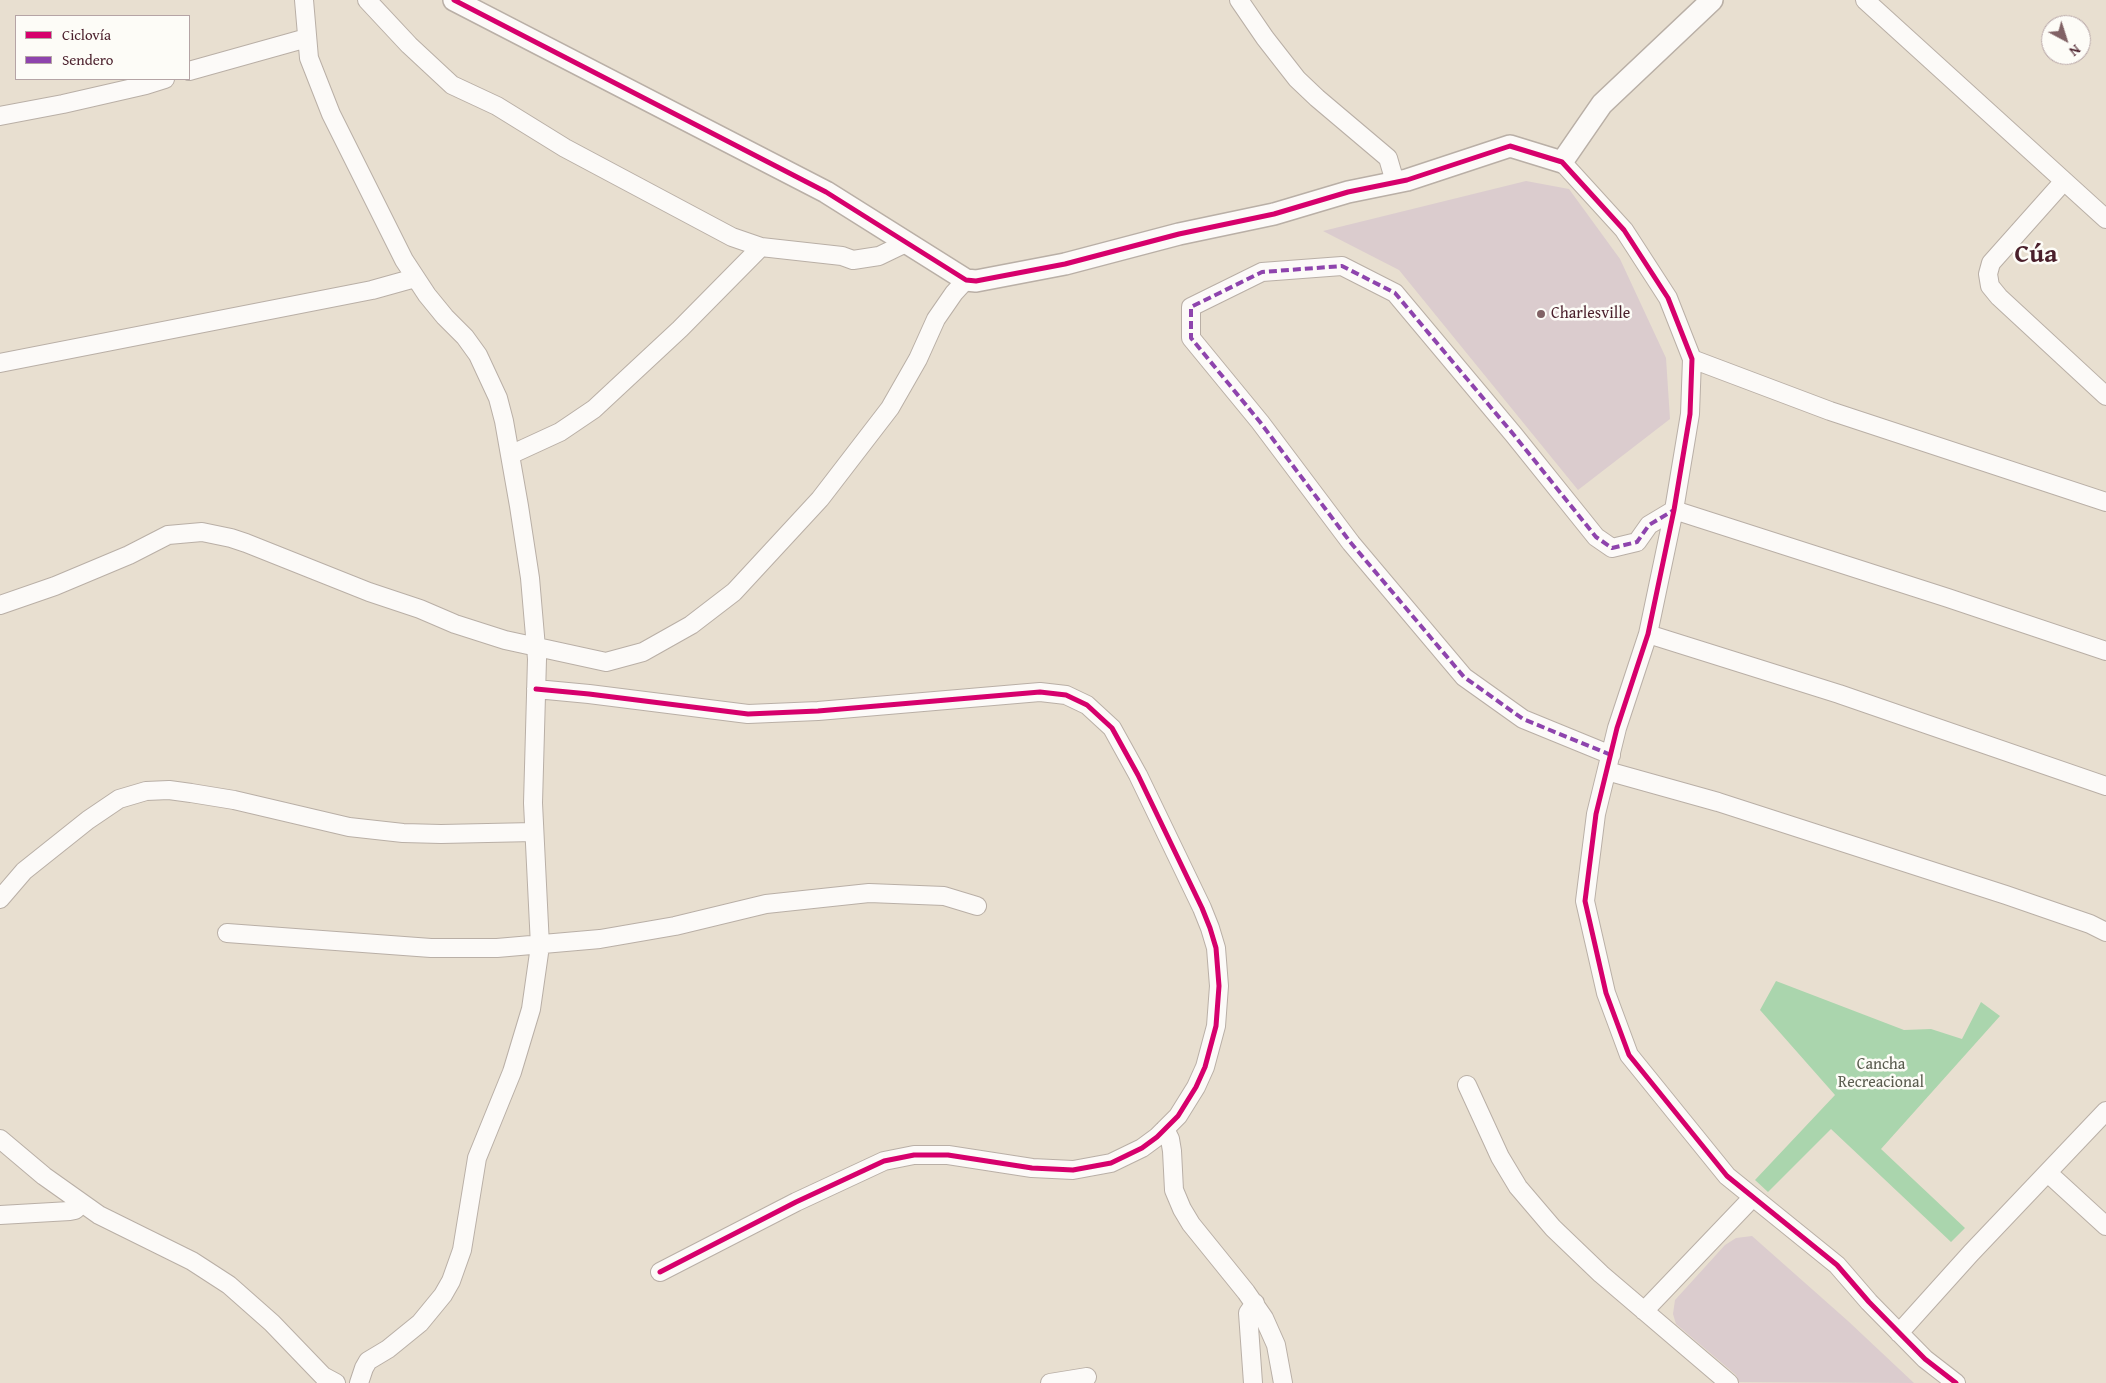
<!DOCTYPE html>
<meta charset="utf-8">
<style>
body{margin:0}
#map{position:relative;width:2106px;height:1383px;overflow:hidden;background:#e8dfd0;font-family:"Gentium Book Plus",serif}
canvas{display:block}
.legend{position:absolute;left:15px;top:15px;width:175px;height:65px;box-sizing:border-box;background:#fdfcf7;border:1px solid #b5a4a5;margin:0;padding:6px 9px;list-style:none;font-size:15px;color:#4a1f2b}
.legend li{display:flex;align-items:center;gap:10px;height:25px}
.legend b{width:25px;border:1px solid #b5a4a5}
.north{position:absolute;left:2041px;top:15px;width:50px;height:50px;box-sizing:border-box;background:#fdfcf7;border:1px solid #b5a4a5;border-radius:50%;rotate:140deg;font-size:14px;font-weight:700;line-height:20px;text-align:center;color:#4a1f2b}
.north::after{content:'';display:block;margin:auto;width:18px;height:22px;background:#816265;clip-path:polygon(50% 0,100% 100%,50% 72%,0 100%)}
</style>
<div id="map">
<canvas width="2106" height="1383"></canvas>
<ul class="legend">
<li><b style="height:6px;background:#d6006c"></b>Ciclovía</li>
<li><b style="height:6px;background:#8e44ad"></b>Sendero</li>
</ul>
<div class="north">N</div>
</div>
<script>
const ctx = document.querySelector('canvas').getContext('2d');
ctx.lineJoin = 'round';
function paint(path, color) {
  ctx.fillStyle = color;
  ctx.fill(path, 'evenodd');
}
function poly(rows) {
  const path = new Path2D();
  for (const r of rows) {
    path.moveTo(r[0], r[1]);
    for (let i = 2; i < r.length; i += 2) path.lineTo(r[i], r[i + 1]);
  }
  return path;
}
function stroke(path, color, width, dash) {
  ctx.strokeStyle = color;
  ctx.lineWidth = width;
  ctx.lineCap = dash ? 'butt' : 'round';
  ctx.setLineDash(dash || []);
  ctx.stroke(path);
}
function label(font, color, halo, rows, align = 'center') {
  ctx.font = font + ' "Gentium Book Plus",serif';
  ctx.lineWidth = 5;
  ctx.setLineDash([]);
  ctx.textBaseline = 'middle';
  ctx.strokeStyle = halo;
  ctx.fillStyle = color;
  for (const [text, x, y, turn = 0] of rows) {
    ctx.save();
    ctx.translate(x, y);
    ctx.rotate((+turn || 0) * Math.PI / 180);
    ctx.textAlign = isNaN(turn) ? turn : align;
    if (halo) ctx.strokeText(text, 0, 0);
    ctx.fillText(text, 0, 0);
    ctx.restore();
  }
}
const green = poly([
 [1776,981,1904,1030,1931,1029,1962,1039,1981,1002,2000,1016,1881,1149,1965,1228,1951,1242,1831,1129,1768,1192,1755,1180,1835,1095,1760,1010]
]);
const building = poly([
 [1526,181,1569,189,1620,259,1666,358,1670,419,1578,490,1399,270,1323,231],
 [1752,1236,1848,1321,1914,1383,1739,1382,1736,1375,1676,1324,1673,1314,1675,1300,1725,1245,1736,1238]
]);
const minor = poly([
 [304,0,309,58,331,114,404,260,427,295,445,317,465,337,478,355,498,398,504,421,519,506,530,578,537,659,533,803,540,946,531,1009,512,1072,477,1158,462,1250,451,1281,443,1295,420,1323,388,1349,368,1361,364,1368,359,1383],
 [367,0,409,45,452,85,497,106,565,148,732,237,761,247,842,256,853,260,879,256,906,243],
 [1239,0,1265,38,1297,79,1317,98,1388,158,1395,182],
 [1865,0,2106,219],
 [189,71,307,38],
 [0,116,63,104,146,85,165,79],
 [1562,162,1624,230,1668,298,1692,359,1690,414,1674,510,1648,634,1617,728,1596,814,1585,901,1606,993,1629,1055,1727,1176,1837,1265,1869,1302,1925,1359,1956,1383],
 [2064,181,1991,263,1988,274,1990,286,1999,297,2106,396],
 [1692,359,1830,411,2106,502],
 [0,363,372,290,415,278],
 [510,455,560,432,594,409,680,329,761,247],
 [0,605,55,586,129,555,168,535,202,532,231,538,246,543,369,592,420,609,455,624,505,640,606,662,643,652,691,625,734,592,820,499,890,408,918,359,936,319,954,293,966,280],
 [1648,634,1839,694,2106,786],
 [536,689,589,694,748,714,818,711,1040,692,1066,695,1087,705,1112,728,1138,775,1202,908,1210,928,1216,948,1219,986,1216,1026,1205,1067,1196,1087,1178,1116,1157,1137,1142,1148,1111,1163,1073,1170,1032,1168,948,1155,914,1155,884,1161,796,1202,660,1272],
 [1611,755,1523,719,1464,677,1351,543,1260,422,1191,338,1191,307,1262,272,1342,266,1395,293,1514,435,1596,537,1612,548,1637,542,1649,525,1674,510,1948,598,2106,651],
 [1607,771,1718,802,2006,895,2090,924,2106,932],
 [0,899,24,871,88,820,119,799,146,791,169,790,191,793,234,800,349,827,403,833,441,834,534,832],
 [227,933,431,948,497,948,600,939,675,926,766,904,869,893,944,896,977,906],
 [1467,1085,1500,1157,1518,1187,1553,1228,1601,1274,1729,1383],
 [1165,1129,1170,1139,1172,1151,1174,1190,1182,1209,1191,1224,1246,1292,1264,1318,1276,1345,1283,1383],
 [0,1139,44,1176,99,1215,192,1261,229,1285,272,1323,323,1376,336,1383],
 [2048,1173,2106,1226],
 [0,1215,70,1211,75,1210,82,1204],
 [1644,1311,1753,1197],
 [1899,1333,1971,1253,2106,1111],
 [1050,1383,1087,1377],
 [1253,1383,1248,1313,1255,1303]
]);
const tertiary = poly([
 [454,0,826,192,966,280,976,281,1065,264,1179,234,1274,214,1348,192,1407,180,1510,146,1562,162,1602,104,1712,0]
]);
const quiet = poly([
 [1611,755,1523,719,1464,677,1351,543,1260,422,1191,338,1191,307,1262,272,1342,266,1395,293,1514,435,1596,537,1612,548,1637,542,1649,525,1674,510]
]);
const cycleway = poly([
 [454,0,826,192,966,280,976,281,1065,264,1179,234,1274,214,1348,192,1407,180,1510,146,1562,162,1624,230,1668,298,1692,359,1690,414,1674,510,1648,634,1617,728,1596,814,1585,901,1606,993,1629,1055,1727,1176,1837,1265,1869,1302,1925,1359,1956,1383],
 [536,689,589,694,748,714,818,711,1040,692,1066,695,1087,705,1112,728,1138,775,1202,908,1210,928,1216,948,1219,986,1216,1026,1205,1067,1196,1087,1178,1116,1157,1137,1142,1148,1111,1163,1073,1170,1032,1168,948,1155,914,1155,884,1161,796,1202,660,1272]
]);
const markers = [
 [1541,314,5,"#816265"]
];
const poiNames = [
 ["Charlesville",1551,314]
];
const parkNames = [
 ["Cancha",1881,1065],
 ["Recreacional",1881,1083]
];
const townNames = [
 ["Cúa",2036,255]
];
paint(green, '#aad5ad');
paint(building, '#dbccce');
stroke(minor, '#b9afa6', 20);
stroke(tertiary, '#b9afa6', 24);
stroke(minor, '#fcfaf8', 18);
stroke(tertiary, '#fcfaf8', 21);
stroke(quiet, '#8e44ad', 4, [8, 4]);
stroke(cycleway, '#d6006c', 5);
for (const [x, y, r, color] of markers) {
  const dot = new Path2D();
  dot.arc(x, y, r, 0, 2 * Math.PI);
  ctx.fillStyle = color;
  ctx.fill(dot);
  stroke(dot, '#fdfcf7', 2);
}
label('16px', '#4a1f2b', '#fdfcf7', poiNames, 'left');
label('16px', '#5a5c4f', '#fdfcf7', parkNames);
label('bold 26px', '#4a1f2b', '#fdfcf7', townNames);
</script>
